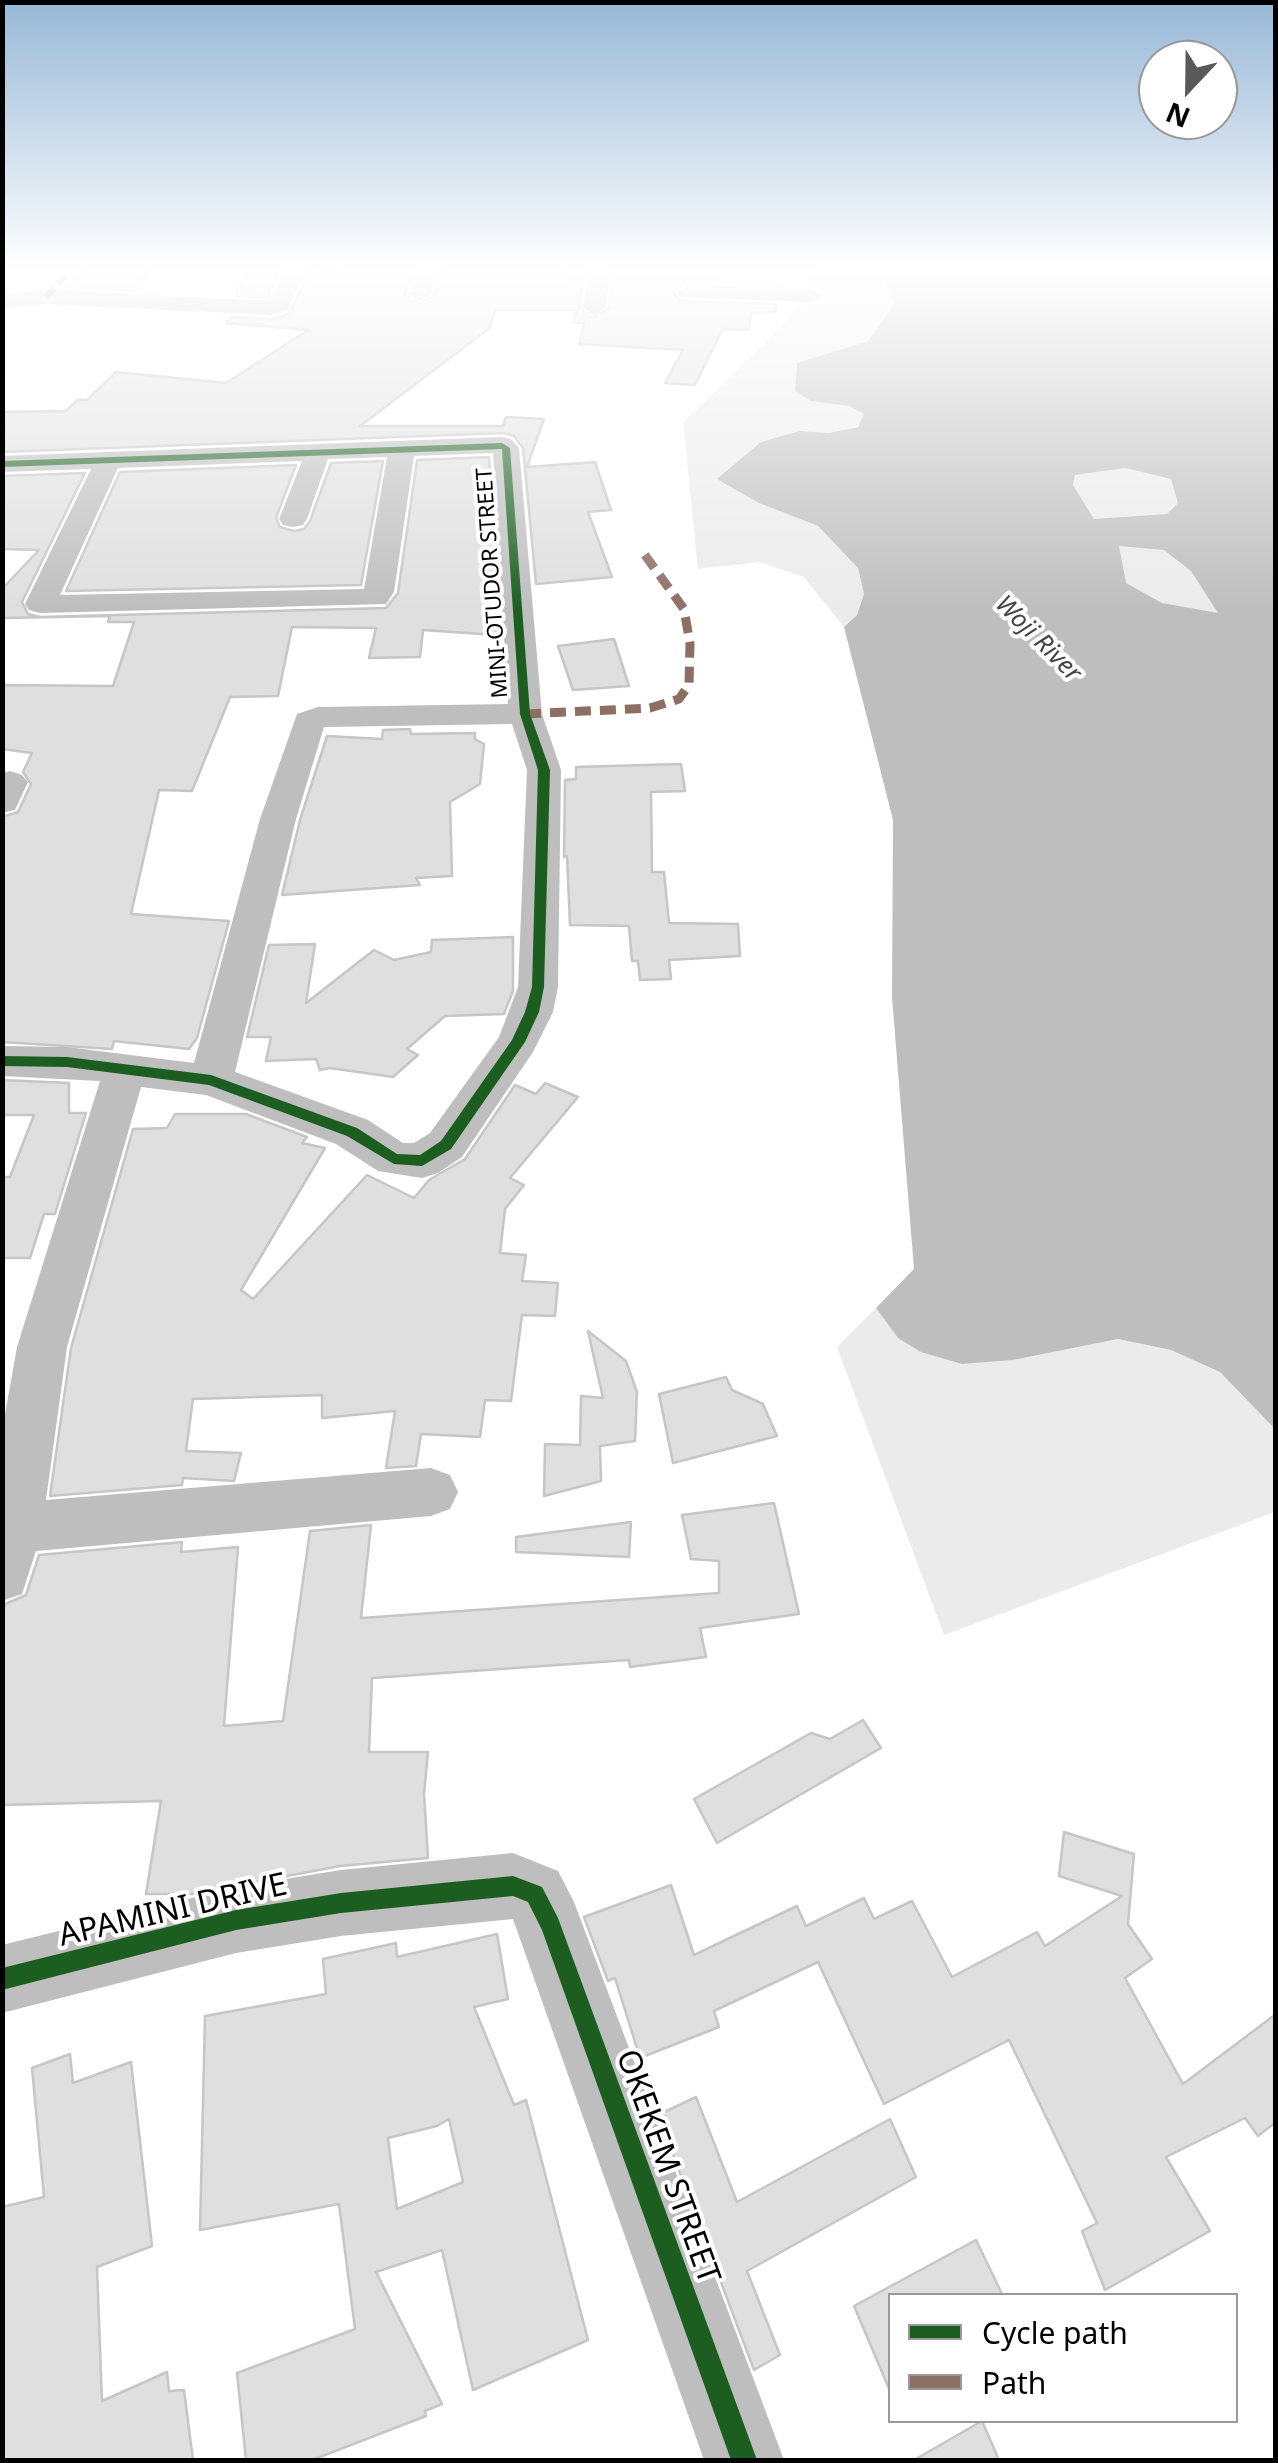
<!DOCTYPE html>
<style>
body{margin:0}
#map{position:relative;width:1278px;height:2463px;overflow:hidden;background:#fff;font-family:"Noto Sans",sans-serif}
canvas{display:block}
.frame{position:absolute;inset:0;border:5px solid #000;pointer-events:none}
.legend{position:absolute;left:888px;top:2293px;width:350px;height:130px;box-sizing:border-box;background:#fff;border:2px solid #999;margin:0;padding:12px 18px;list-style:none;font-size:30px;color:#000}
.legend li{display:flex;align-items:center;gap:20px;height:50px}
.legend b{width:50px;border:2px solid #999}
.north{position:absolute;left:1138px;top:40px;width:100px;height:100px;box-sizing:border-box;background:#fff;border:2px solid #999;border-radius:50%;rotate:202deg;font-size:28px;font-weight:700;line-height:40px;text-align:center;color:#000}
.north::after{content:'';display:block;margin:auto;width:35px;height:45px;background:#595959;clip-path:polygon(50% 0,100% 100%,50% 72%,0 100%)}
</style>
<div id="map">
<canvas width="1278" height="2463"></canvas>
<div class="frame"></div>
<ul class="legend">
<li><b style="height:12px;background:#1b5e20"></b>Cycle path</li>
<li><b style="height:12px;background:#8d6e63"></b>Path</li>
</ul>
<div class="north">N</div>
</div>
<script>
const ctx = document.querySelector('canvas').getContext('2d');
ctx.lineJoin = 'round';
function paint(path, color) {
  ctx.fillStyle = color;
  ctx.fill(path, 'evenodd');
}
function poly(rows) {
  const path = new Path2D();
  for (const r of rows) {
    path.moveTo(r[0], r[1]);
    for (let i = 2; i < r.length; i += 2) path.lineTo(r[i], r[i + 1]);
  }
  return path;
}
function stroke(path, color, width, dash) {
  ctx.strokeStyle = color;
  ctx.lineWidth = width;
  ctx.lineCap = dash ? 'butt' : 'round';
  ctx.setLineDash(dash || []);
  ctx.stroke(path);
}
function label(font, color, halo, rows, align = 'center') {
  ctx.font = font + ' "Noto Sans",sans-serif';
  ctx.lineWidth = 8;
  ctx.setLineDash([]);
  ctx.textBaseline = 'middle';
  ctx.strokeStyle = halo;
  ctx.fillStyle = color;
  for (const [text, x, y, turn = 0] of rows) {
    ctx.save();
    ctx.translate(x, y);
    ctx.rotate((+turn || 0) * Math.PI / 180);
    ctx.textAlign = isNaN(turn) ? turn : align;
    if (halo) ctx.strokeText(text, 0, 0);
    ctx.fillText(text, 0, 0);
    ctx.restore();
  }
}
const green = poly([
 [808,266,877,266,896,303,868,341,797,363,795,391,811,401,849,406,864,414,858,427,829,433,800,431,759,503,818,526,858,568,864,594,857,615,844,627,804,577,760,562,698,569,683,422,772,337,809,295],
 [1125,468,1171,479,1219,614,1162,603,1125,583,1119,546,1094,519,1072,485,1075,475],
 [876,1308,898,1338,962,1364,1013,1360,1118,1339,1171,1350,1220,1372,1275,1429,1275,1512,944,1635,837,1347]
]);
const water = poly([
 [877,266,1274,266,1275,1429,1220,1372,1171,1350,1118,1339,1013,1360,962,1364,921,1352,898,1338,876,1308,914,1269,892,997,893,820,844,627,857,615,864,594,858,568,818,526,759,503,717,479,761,442,800,431,829,433,858,427,864,414,849,406,811,401,795,391,797,363,868,341,895,303],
 [1125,468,1171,479,1178,503,1167,514,1094,519,1073,485,1075,475],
 [1119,546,1164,550,1191,571,1218,613,1162,603,1126,583]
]);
const building = poly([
 [87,266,152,266,136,291,68,287,87,266],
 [346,266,414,266,405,295,418,304,435,295,443,266,560,266,561,273,567,272,567,280,583,280,579,307,592,318,609,309,613,280,616,279,775,281,688,281,673,291,680,301,776,304,776,312,751,313,749,330,723,329,695,385,665,383,683,350,579,344,584,323,573,323,577,310,495,310,490,328,360,426,503,426,506,417,544,419,527,467,595,462,611,510,588,512,612,577,536,584,523,448,514,436,503,433,2,452,2,412,66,411,77,400,87,400,116,372,226,383,308,330,226,323,231,317,272,319,289,314,310,270,344,271,346,266],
 [248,270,280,270,268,297,235,296,248,270],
 [489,457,500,629,496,635,423,630,420,657,369,658,376,628,292,627,278,696,230,697,192,791,159,790,131,914,229,921,197,1038,189,1049,114,1041,112,1049,2,1042,2,817,18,812,31,784,23,772,32,753,2,749,2,685,113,686,134,622,108,622,110,616,2,618,2,589,39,550,2,549,2,476,85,473,22,602,28,614,40,617,386,608,398,593,417,460,489,457],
 [383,461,361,585,66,591,120,472,296,465,276,518,280,527,294,531,304,529,310,521,331,463,383,461],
 [614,639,629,686,573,690,558,646,614,639],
 [410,729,411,734,475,733,475,739,484,744,480,784,450,802,452,876,416,878,420,885,282,895,300,820,327,736,382,739,383,730,410,729],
 [681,764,685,791,651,792,652,872,664,872,669,923,738,924,740,956,669,960,671,979,640,980,638,961,632,961,629,926,570,925,567,856,564,857,565,780,576,779,576,767,681,764],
 [513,937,513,991,504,1014,445,1016,407,1049,418,1055,393,1077,330,1068,320,1070,316,1059,266,1061,271,1037,247,1037,269,945,315,944,306,1003,374,950,394,960,431,952,432,940,513,937],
 [2,1080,69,1083,69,1113,86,1113,55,1214,44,1214,30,1258,2,1258,2,1177,10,1177,34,1115,2,1115,2,1080],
 [545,1083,578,1097,510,1178,524,1185,505,1209,500,1253,526,1255,522,1281,558,1283,555,1316,522,1315,511,1401,485,1400,480,1437,421,1434,416,1466,386,1468,395,1411,322,1418,322,1395,193,1399,186,1451,241,1453,234,1481,183,1478,182,1485,50,1496,71,1348,133,1129,167,1128,175,1114,246,1114,307,1137,302,1143,325,1148,241,1290,253,1299,367,1175,414,1198,429,1180,465,1159,515,1085,536,1094,545,1083],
 [588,1331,626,1361,637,1392,635,1441,600,1446,601,1481,544,1496,545,1444,580,1445,581,1396,603,1398,588,1331],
 [726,1377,732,1390,763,1404,777,1436,673,1463,659,1394,726,1377],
 [774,1503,799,1614,700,1628,706,1657,630,1667,629,1660,372,1678,369,1752,428,1752,424,1794,428,1858,340,1866,192,1894,146,1894,161,1801,2,1805,2,1616,5,1604,26,1595,39,1555,182,1542,181,1552,238,1547,224,1726,283,1721,310,1531,371,1525,361,1618,719,1593,719,1561,691,1559,682,1515,774,1503],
 [631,1522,629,1557,516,1552,516,1537,631,1522],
 [863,1720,881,1748,717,1843,694,1799,811,1733,830,1739,863,1720],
 [1064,1832,1134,1854,1128,1924,1152,1959,1125,1978,1183,2084,1276,2014,1276,2122,1258,2136,1245,2118,1166,2157,1210,2231,1105,2290,1082,2231,1097,2223,1009,2040,884,2104,818,1962,714,2011,719,2027,640,2058,615,1978,608,1981,584,1917,671,1885,694,1955,797,1906,806,1926,864,1898,874,1919,912,1901,952,1977,1037,1932,1045,1946,1122,1896,1059,1876,1064,1832],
 [497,1934,508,1999,474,2007,514,2105,526,2100,588,2340,473,2390,442,2250,376,2272,442,2404,425,2411,426,2416,312,2460,246,2460,237,2373,355,2329,339,2204,200,2230,205,2016,326,1994,323,1959,396,1943,397,1957,497,1934],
 [449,2119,463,2182,397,2209,388,2138,437,2126,449,2119],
 [70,2054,73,2083,131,2062,152,2246,97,2267,102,2401,167,2372,169,2391,184,2390,193,2460,2,2460,2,2207,44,2197,32,2068,70,2054],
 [696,2097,737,2202,890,2119,916,2177,747,2271,780,2355,754,2370,658,2115,696,2097],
 [976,2240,1003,2296,890,2296,890,2391,854,2306,976,2240],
 [982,2421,999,2460,914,2460,982,2421]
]);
const minor = poly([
 [286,266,308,266,288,310,272,315,46,304,2,308,2,294,46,290,270,301,286,266],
 [418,266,440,266,431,294,420,301,409,294,418,266],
 [589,266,611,266,605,308,594,315,583,308,589,266],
 [688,285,810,288,821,295,810,302,680,297,677,292,688,285],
 [502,437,511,439,519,448,542,714,561,770,558,987,553,1012,533,1052,462,1157,438,1173,422,1178,378,1171,336,1144,206,1095,141,1087,67,1347,46,1500,431,1468,450,1475,458,1492,450,1509,431,1516,36,1551,22,1594,2,1601,2,1431,17,1347,100,1081,2,1076,2,1046,67,1047,194,1063,260,819,297,714,318,707,508,704,493,453,414,456,394,592,386,604,40,613,29,610,25,604,91,469,2,472,2,456,502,437],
 [387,457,364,589,60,595,118,468,302,461,279,519,283,525,293,527,303,525,307,519,328,459,387,457],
 [512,724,527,770,518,987,499,1037,430,1133,414,1143,403,1143,368,1120,235,1072,296,819,324,727,512,724],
 [10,771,22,775,28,782,15,810,2,813,2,773,10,771],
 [513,1853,558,1871,574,1902,784,2460,704,2460,513,1919,341,1936,236,1953,2,2013,2,1945,236,1887,341,1870,513,1853]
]);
const quietFar1 = poly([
 [46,297,73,266]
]);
const quiet = poly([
 [525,714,650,708,679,699,689,685,690,644,684,609,642,551]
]);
const cycleway = poly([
 [502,443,510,448,530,714,550,770,544,987,539,1012,525,1042,451,1149,422,1166,394,1164,347,1136,209,1085,67,1067,2,1066,2,1056,67,1057,211,1075,357,1128,397,1154,420,1155,441,1141,512,1040,525,1012,532,987,538,770,520,714,502,449,2,467,2,461,502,443],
 [513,1876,542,1887,558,1918,757,2460,731,2460,542,1930,528,1902,513,1896,341,1913,236,1930,2,1990,2,1968,236,1910,341,1893,513,1876]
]);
const farStreetnames = [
 ["MINI-OTUDOR STREET",493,583,-94]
];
const farWaternames = [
 ["Woji River",1038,639,45]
];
const nearStreetnames = [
 ["APAMINI DRIVE",173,1911,-13],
 ["OKEKEM STREET",667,2167,70]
];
paint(green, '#ebebeb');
paint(water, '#bebebe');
paint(building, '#dfdfdf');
stroke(building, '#c6c6c6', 2.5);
paint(minor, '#bebebe');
stroke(quietFar1, '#8d6e63', 6, [12, 6]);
stroke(quiet, '#8d6e63', 9, [16, 9]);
paint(cycleway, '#1b5e20');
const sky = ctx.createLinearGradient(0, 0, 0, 611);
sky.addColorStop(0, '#97b8d7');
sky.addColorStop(0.44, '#fff');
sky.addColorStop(1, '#ffffff00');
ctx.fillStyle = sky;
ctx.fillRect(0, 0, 1278, 611);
label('22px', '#000', '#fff', farStreetnames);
label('italic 25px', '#434343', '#fff', farWaternames);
label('32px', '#000', '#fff', nearStreetnames);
</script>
